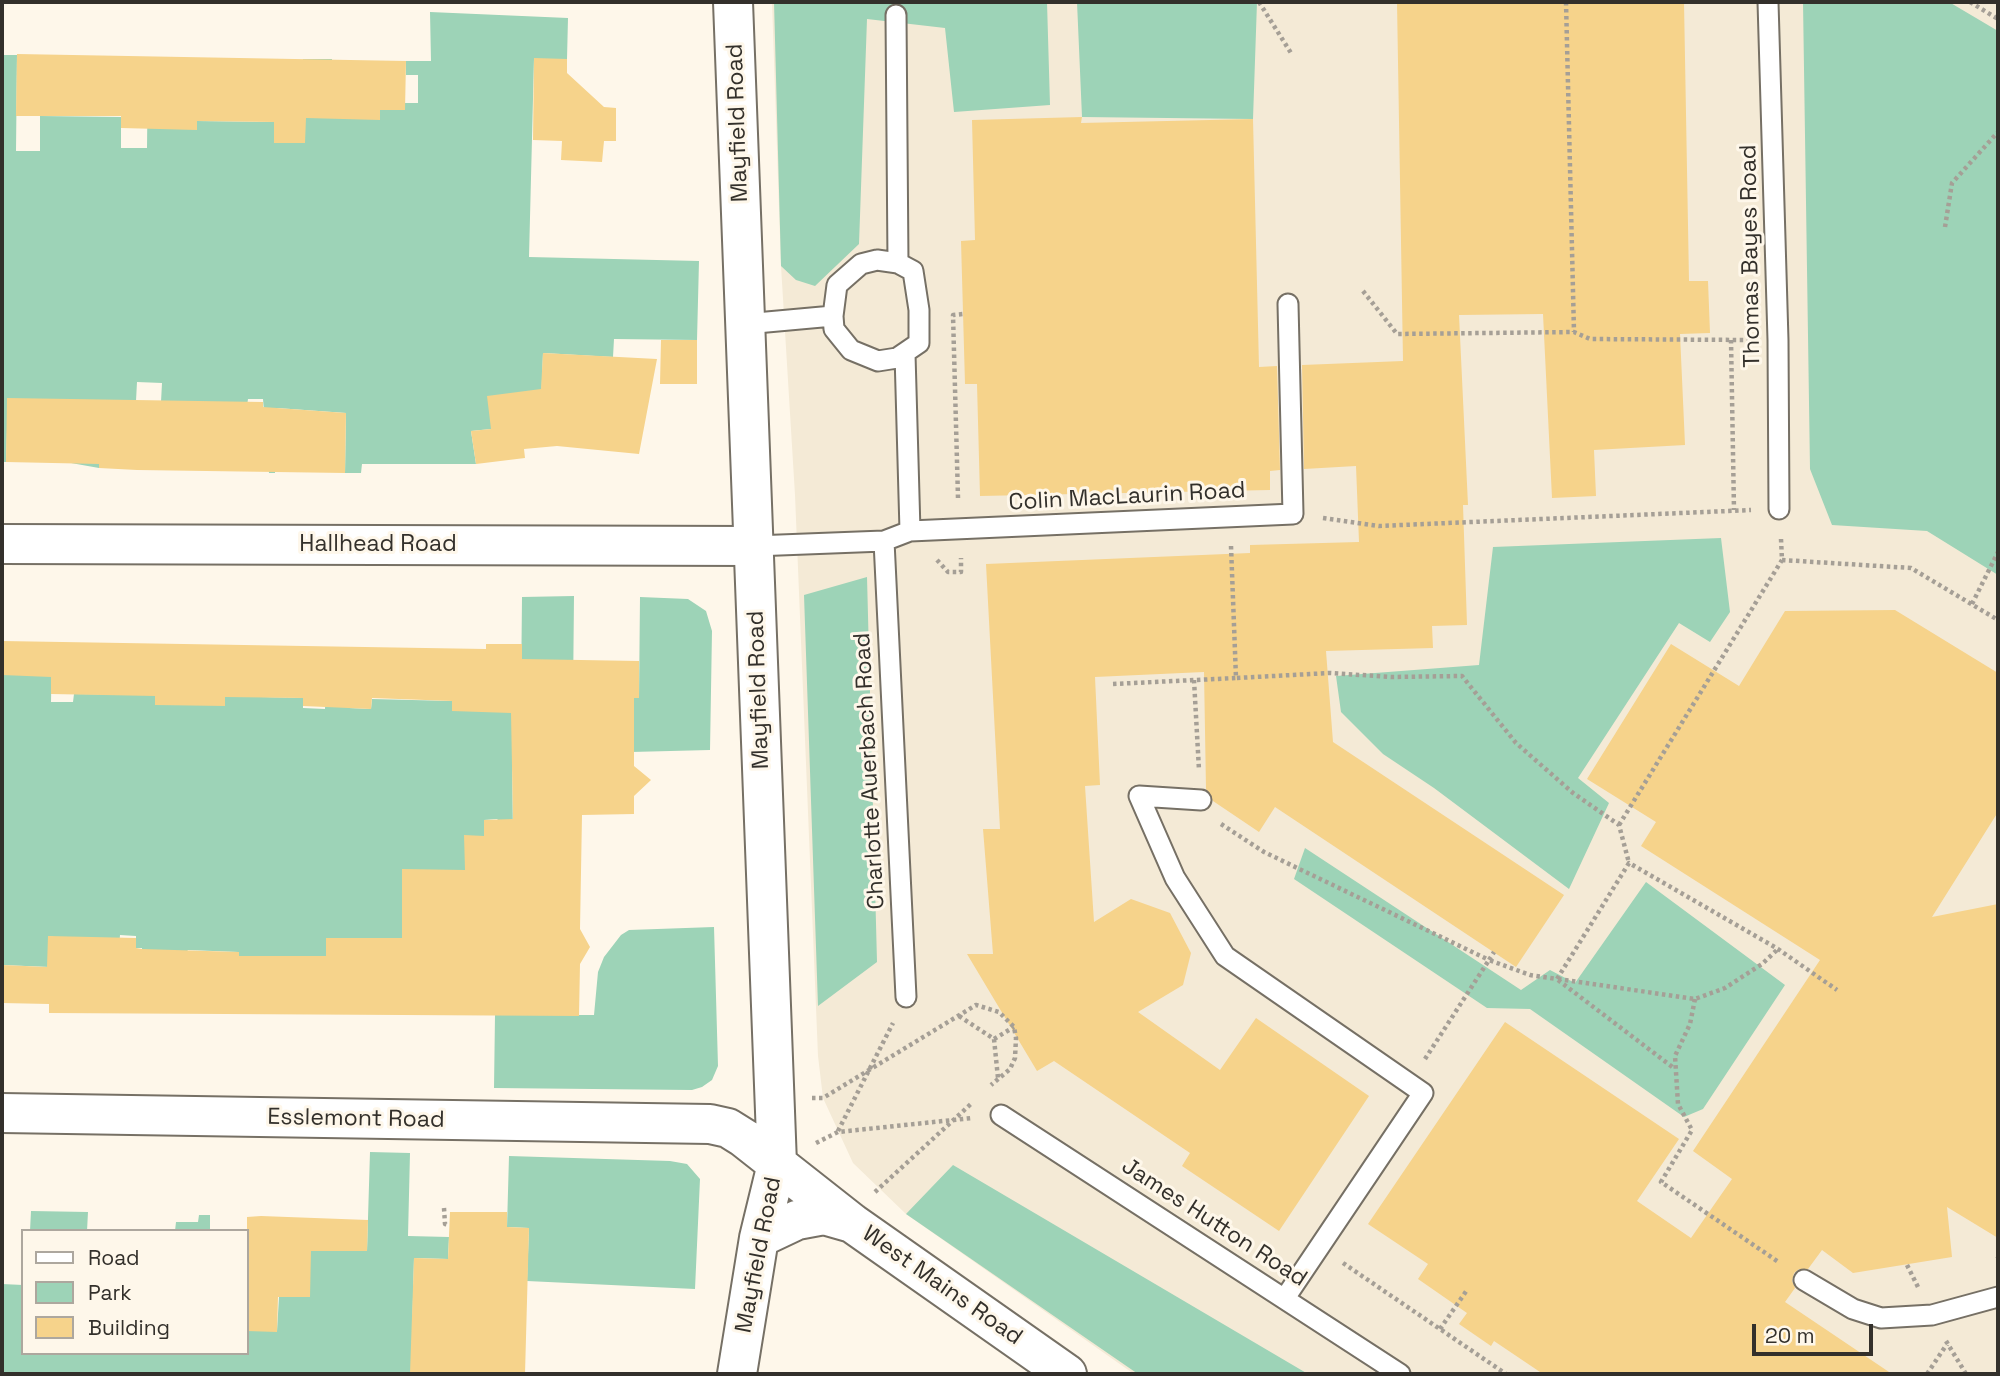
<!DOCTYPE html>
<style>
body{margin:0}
#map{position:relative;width:2000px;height:1376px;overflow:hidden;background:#fef7ea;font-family:"Space Grotesk",sans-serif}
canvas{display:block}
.frame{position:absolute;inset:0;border:4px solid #33302b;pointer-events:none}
.legend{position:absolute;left:21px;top:1229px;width:228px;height:126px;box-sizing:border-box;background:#fef7ea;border:2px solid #ada79e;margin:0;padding:9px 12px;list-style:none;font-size:21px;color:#33302b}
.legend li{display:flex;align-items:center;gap:14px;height:35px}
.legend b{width:35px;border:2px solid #ada79e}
.scale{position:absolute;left:1752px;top:1324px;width:121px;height:32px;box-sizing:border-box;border:4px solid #33302b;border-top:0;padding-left:9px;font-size:21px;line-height:24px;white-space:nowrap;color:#33302b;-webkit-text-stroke:5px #fef7ea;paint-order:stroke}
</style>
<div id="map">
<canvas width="2000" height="1376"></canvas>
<div class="frame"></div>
<ul class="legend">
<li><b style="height:9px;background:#fff"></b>Road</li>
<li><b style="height:19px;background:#9dd3b7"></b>Park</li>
<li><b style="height:19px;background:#f6d38b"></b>Building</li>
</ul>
<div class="scale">20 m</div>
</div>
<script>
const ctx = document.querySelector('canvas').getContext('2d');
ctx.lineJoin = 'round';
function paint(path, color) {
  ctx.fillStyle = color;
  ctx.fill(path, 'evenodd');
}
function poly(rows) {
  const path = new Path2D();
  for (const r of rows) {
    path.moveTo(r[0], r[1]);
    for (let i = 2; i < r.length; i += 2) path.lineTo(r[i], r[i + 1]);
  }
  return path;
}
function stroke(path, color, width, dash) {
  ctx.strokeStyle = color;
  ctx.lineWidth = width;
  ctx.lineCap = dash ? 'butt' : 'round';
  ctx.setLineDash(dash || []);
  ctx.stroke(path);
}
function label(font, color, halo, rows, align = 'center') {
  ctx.font = font + ' "Space Grotesk",sans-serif';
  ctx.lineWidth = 6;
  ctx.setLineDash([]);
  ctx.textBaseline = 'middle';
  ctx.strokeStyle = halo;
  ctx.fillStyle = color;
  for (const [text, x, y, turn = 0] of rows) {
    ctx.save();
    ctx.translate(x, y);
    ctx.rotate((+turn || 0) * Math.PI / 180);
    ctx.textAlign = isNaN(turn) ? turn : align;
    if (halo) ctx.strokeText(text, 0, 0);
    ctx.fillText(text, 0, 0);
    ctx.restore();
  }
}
const built = poly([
 [772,2,1998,2,1998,1374,1134,1374,906,1214,853,1163,823,1098,818,1056,795,495,781,266]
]);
const green = poly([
 [774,2,1047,2,1050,105,954,112,945,28,867,19,859,244,815,286,796,280,781,266],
 [1077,2,1257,2,1253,119,1082,117],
 [1803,2,1949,2,1998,31,1998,575,1927,531,1832,525,1810,469],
 [430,12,568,18,567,59,534,59,529,257,699,261,697,340,614,339,613,357,543,353,541,405,491,429,471,431,476,464,362,464,361,473,345,473,346,413,277,408,275,473,269,473,263,399,248,399,247,406,194,401,193,470,161,402,162,383,137,382,136,401,101,401,99,468,71,463,73,400,8,399,6,462,2,462,2,55,17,55,16,151,40,151,40,116,121,117,121,148,147,148,148,59,197,129,197,121,274,122,274,143,305,143,303,59,332,59,331,95,380,120,380,110,405,110,405,103,418,103,418,75,406,75,406,61,431,61],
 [1721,538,1730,612,1710,642,1679,623,1578,778,1609,803,1569,889,1434,788,1383,754,1341,712,1336,676,1479,665,1493,547],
 [867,577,877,962,818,1006,804,595],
 [574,596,573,697,639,698,640,597,688,599,706,611,712,631,710,750,512,755,513,835,497,819,484,820,484,836,464,836,564,870,403,870,402,956,255,956,255,1014,248,1014,238,979,238,952,188,950,140,1013,142,948,136,948,136,936,120,935,119,947,48,936,50,967,2,965,2,675,15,675,52,643,51,702,73,702,74,694,155,695,155,705,225,697,262,697,303,698,303,708,325,709,327,647,350,648,349,708,371,709,372,699,452,701,521,697,522,597],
 [1305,848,1521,990,1550,970,1575,983,1646,882,1785,985,1703,1109,1684,1117,1530,1009,1487,1008,1294,879],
 [714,927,718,1066,712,1080,702,1087,692,1090,494,1088,495,1015,594,1015,598,972,604,957,621,935,629,930],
 [370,1152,410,1153,408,1236,449,1237,448,1259,414,1258,411,1374,2,1374,2,1284,23,1285,23,1353,247,1353,247,1331,277,1331,279,1297,311,1250,367,1251],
 [509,1156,670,1161,687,1164,700,1179,695,1289,527,1281,529,1228,507,1227],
 [953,1165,1308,1374,1138,1374,906,1214],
 [31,1211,88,1212,87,1231,30,1231],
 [199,1215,210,1215,210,1231,175,1231,176,1222,198,1222]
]);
const building = poly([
 [1397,2,1684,2,1689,281,1708,281,1710,333,1680,334,1685,445,1594,450,1596,496,1552,498,1543,314,1459,315,1468,505,1463,505,1467,625,1432,626,1433,648,1326,651,1333,742,1564,895,1516,967,1275,807,1259,832,1213,801,1206,789,1204,672,1095,677,1100,785,1085,786,1094,922,1131,899,1170,913,1191,953,1183,985,1138,1012,1220,1070,1256,1018,1369,1096,1279,1231,1182,1166,1190,1153,1054,1061,1037,1071,967,954,993,954,983,829,1000,829,986,564,1250,553,1250,545,1359,542,1356,466,1304,469,1302,365,1403,361],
 [17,54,406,61,405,110,380,110,380,120,306,118,305,143,274,143,274,122,197,121,197,130,121,128,121,116,16,116],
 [534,58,567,59,567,73,604,107,616,108,616,141,604,141,602,162,561,160,562,141,533,140],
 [1082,117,1081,123,1253,119,1259,367,1277,366,1280,470,1270,471,1270,490,980,496,977,384,965,384,961,241,975,240,972,120],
 [661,340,697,340,697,384,660,384],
 [543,353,657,359,639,454,557,446,524,449,525,458,476,464,471,431,491,429,487,396,541,389],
 [7,398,263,402,263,407,346,413,345,473,137,470,99,468,99,464,6,462],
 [1895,610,1998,673,1998,812,1932,917,1998,904,1998,1238,1947,1207,1952,1257,1853,1273,1822,1250,1808,1269,1799,1269,1794,1273,1792,1281,1795,1288,1785,1302,1892,1374,1543,1374,1494,1341,1491,1346,1459,1324,1467,1313,1418,1279,1428,1264,1368,1224,1505,1022,1679,1139,1637,1201,1691,1238,1732,1179,1693,1151,1820,960,1641,846,1656,822,1587,779,1671,644,1739,686,1785,611],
 [2,641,486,649,486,644,522,644,522,659,639,661,639,698,634,698,634,766,651,780,634,796,634,814,582,815,580,929,590,947,580,964,579,1016,49,1013,49,1004,2,1003,2,965,47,967,48,936,136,938,136,948,142,949,239,952,239,956,326,956,326,938,402,938,402,869,465,870,464,835,484,836,484,820,513,819,511,713,452,711,452,701,372,698,371,709,303,706,303,698,225,697,225,706,155,705,155,696,51,694,51,677,2,675],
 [450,1212,507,1212,507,1227,529,1228,525,1374,410,1374,414,1258,448,1259],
 [261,1216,368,1220,367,1251,311,1251,310,1297,278,1297,277,1332,247,1331,247,1217]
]);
const path = poly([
 [1259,2,1291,53],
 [1566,2,1574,332],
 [1970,2,1998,19],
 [1945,227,1952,183,1998,132],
 [1363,291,1397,334,1574,332,1590,339,1749,340],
 [1731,340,1734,510],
 [958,498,953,315,963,314],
 [1323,518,1379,526,1751,510],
 [1781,539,1782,560,1911,568,1998,620],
 [1231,546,1236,678,1330,673,1392,677,1462,676,1516,743,1573,793,1619,825,1629,863],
 [937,560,948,572,961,572,961,558],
 [1972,604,1998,552],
 [1194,680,1199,770],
 [1113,684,1236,678],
 [1221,824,1264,852,1489,960,1494,952],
 [1619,825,1782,560],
 [1558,979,1695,999,1725,988,1762,964,1778,949],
 [1558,980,1675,1069],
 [1695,999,1690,1024,1675,1056,1678,1104,1692,1130,1661,1182,1780,1263],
 [959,1016,994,1039,998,1078],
 [994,1039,1014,1027],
 [1425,1059,1489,960,1530,975,1557,979,1629,863,1778,949,1837,990],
 [812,1098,823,1098,976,1005,999,1012,1014,1027,1016,1038,1015,1058,1010,1069,991,1085],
 [838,1131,893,1023],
 [816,1143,838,1132,972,1118],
 [875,1192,972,1103],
 [444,1208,445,1224,449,1225],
 [1997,1256,1998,1257],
 [1343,1263,1506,1374],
 [1907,1265,1918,1287],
 [1440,1329,1467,1290],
 [1946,1341,1966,1374],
 [1927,1374,1947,1344]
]);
const service = poly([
 [1768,2,1778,340,1779,509],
 [896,15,898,263],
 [877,260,898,263,913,271,919,310,919,343,897,358,878,361,851,350,834,329,833,316,837,285,861,264,877,260],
 [745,324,833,316],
 [905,354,910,531],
 [884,541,906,997],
 [754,546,884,541,910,531,1293,514,1288,304],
 [1201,800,1139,796,1175,878,1225,956,1423,1093,1285,1298],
 [1001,1115,1400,1374],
 [1804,1280,1853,1309,1881,1318,1932,1315,1998,1297]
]);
const minor = poly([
 [2,544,754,546]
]);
const tertiary = poly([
 [733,2,777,1164,759,1238,737,1374],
 [2,1113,710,1124,728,1128,744,1138,852,1223,1067,1374],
 [759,1238,797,1220,824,1215,852,1223]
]);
const streetNames = [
 ["Mayfield Road",738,123,-92],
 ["Thomas Bayes Road",1751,256,-91],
 ["Colin MacLaurin Road",1127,497,-3],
 ["Hallhead Road",378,545],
 ["Mayfield Road",759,690,-92],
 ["Charlotte Auerbach Road",870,771,-93],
 ["Esslemont Road",356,1119,1],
 ["James Hutton Road",1214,1223,33],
 ["Mayfield Road",759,1255,-79],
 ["West Mains Road",942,1286,35]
];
paint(built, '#f4ead6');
paint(green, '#9dd3b7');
paint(building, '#f6d38b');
stroke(service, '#767065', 23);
stroke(minor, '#767065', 42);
stroke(tertiary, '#767065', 42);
stroke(path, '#a59f96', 4.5, [3.5, 3.5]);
stroke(service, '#fff', 19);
stroke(minor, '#fff', 38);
stroke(tertiary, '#fff', 38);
label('23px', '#33302b', '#fef7ea', streetNames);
</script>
